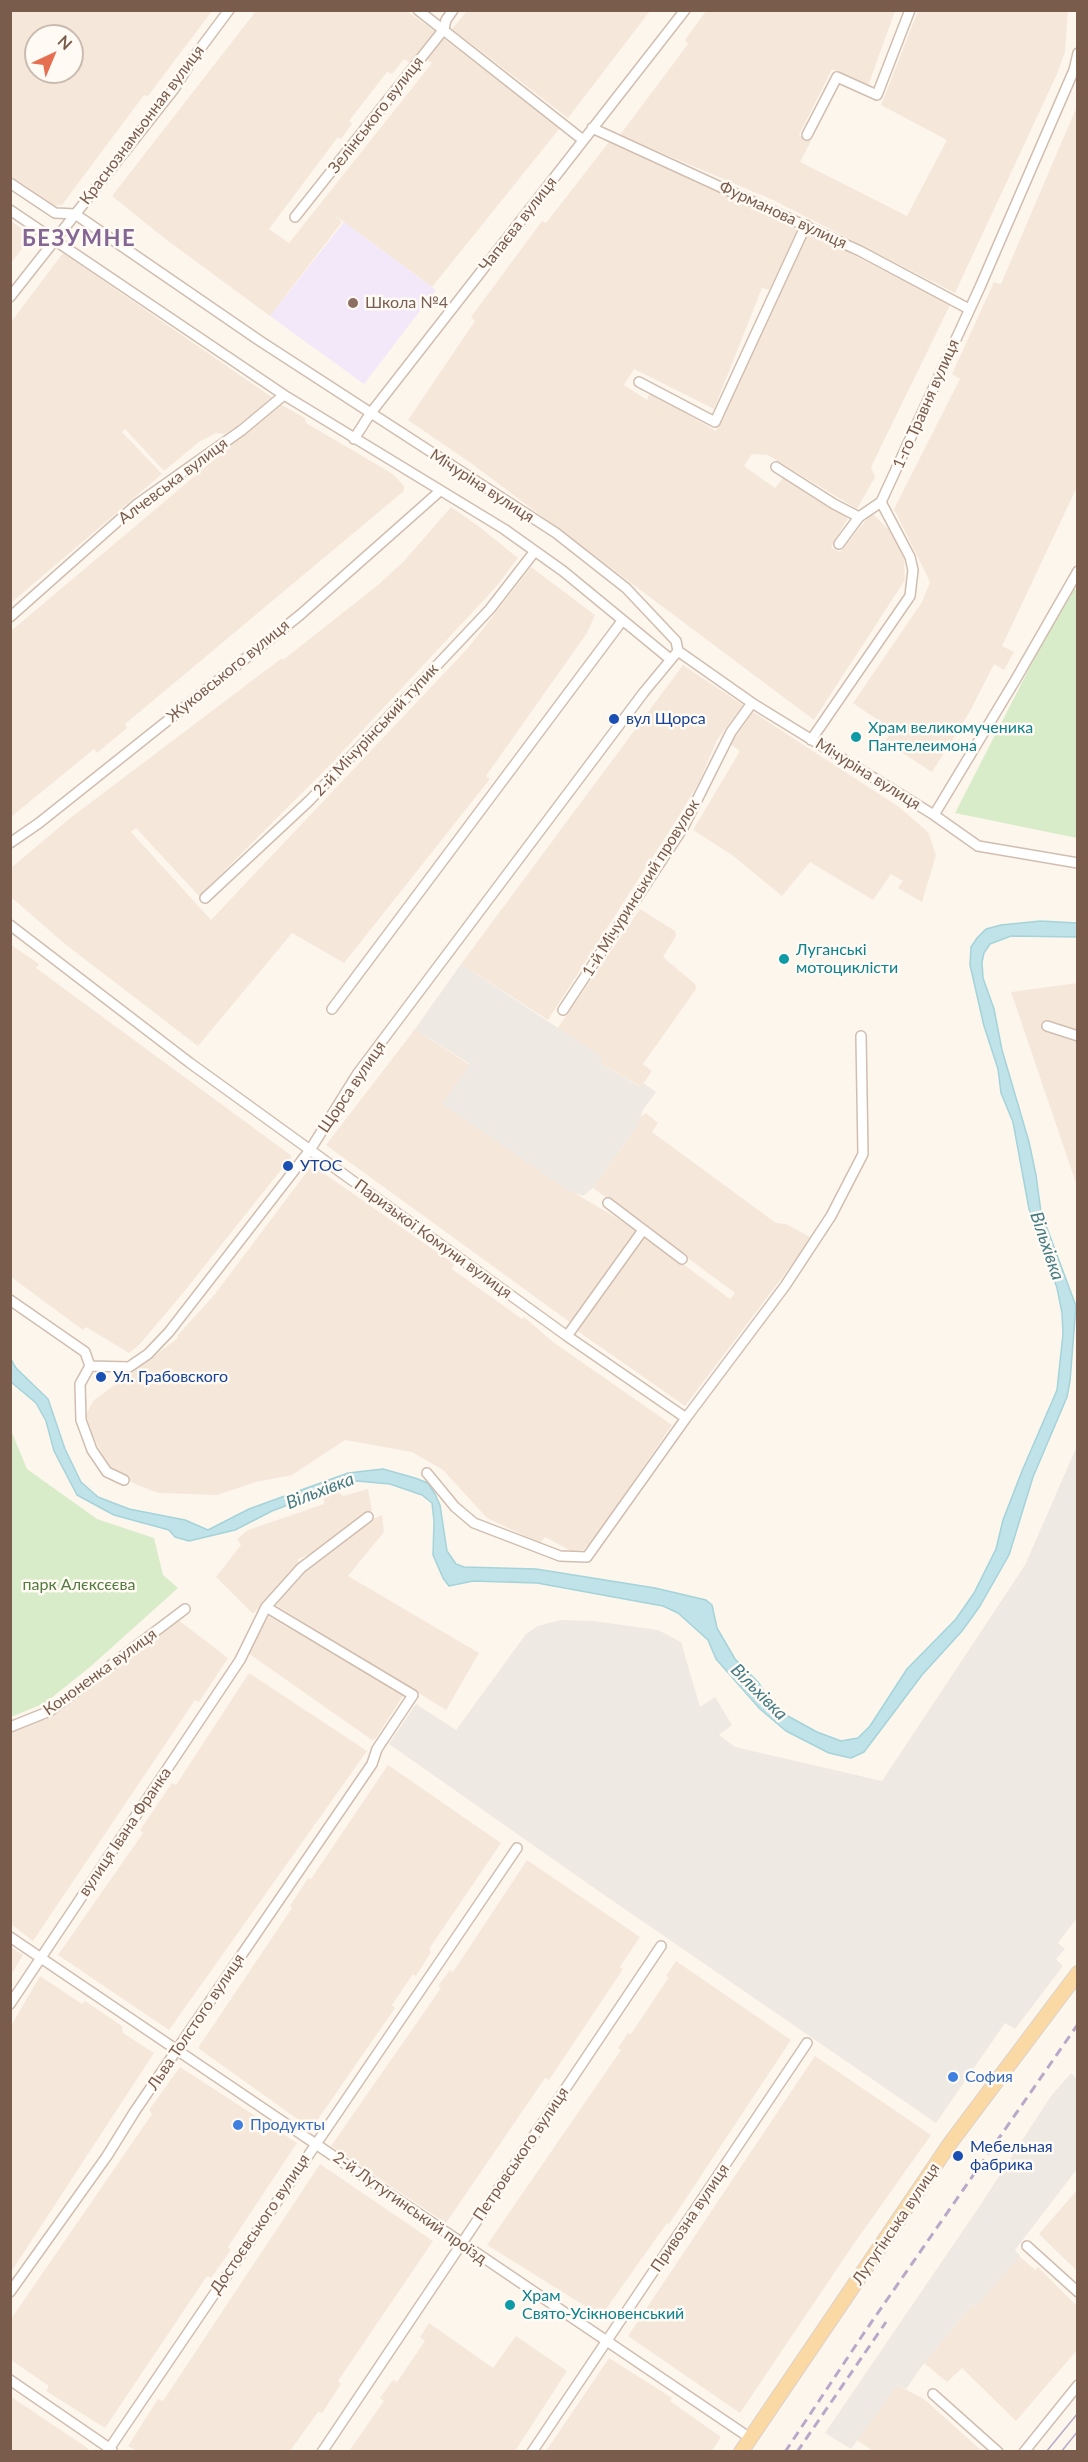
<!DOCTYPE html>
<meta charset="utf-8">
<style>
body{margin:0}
#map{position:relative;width:1088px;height:2462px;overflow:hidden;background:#fdf6ec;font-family:Lato,sans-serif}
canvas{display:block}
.frame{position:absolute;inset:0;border:12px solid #7a5c4d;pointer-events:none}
.north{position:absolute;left:24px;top:24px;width:60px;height:60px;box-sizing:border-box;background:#fffaf3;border:2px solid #cabbb1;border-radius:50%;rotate:44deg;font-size:16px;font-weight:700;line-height:24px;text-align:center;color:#7a5c4d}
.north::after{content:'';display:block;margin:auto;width:21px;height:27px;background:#e76f51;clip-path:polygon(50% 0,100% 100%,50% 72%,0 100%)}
</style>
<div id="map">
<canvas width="1088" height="2462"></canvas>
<div class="frame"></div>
<div class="north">N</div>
</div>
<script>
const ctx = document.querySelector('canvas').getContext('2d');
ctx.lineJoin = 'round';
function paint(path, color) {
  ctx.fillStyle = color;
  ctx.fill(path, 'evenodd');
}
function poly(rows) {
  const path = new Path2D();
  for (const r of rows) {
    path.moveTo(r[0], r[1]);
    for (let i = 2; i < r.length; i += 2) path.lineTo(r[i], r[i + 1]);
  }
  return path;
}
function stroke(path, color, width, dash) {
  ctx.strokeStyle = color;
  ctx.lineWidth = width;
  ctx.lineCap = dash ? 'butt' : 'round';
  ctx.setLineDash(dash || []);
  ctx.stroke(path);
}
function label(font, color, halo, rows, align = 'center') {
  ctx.font = font + ' Lato,sans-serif';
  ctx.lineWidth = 5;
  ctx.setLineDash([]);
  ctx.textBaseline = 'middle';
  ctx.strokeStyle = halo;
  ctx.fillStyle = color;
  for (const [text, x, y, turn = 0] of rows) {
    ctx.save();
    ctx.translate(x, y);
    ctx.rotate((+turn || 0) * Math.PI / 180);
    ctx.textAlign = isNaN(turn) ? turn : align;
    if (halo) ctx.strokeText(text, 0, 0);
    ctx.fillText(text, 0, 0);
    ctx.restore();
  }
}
const residential = poly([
 [14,10,212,11,148,96,144,95,62,205,55,206,11,176,10,15],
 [36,36,72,36,72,72,36,72],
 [256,11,407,11,436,32,411,64,404,59,392,74,387,72,349,121,352,124,341,139,338,137,269,229,289,243,432,63,427,60,443,38,560,128,432,287,333,214,342,222,270,316,168,241,112,196],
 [467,11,467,10,650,11,568,118,452,29],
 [706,11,895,11,868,86,832,69,799,135,811,141,800,162,907,216,947,140,881,105,918,11,1068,11,1065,52,1057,74,955,293,775,201,620,135,688,44,685,40],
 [1077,106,1077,487,1002,646,1014,652,1004,670,994,664,969,713,932,772,885,742,892,730,853,703,922,602,930,582,894,509,960,379,952,374,994,282,1001,284],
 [609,142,799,226,769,290,762,288,714,409,634,369,624,385,647,400,650,392,716,431,809,232,950,305,871,467,875,477,857,509,768,455,752,454,744,466,775,488,784,477,848,518,831,547,840,552,872,513,893,534,904,559,905,580,814,720,472,464,408,420,475,321,471,317,542,221,546,223],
 [11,221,32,236,11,263],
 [63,253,273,398,236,427,224,434,216,433,199,442,164,471,125,429,122,432,162,474,11,603,11,322],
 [280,404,305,418,306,423,393,474,404,486,404,491,125,724,127,728,97,753,94,749,11,817,11,631],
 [451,507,477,525,518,558,496,587,332,763,199,896,136,828,131,832,211,920,468,648,531,567,595,615,587,633,486,776,490,779,344,963,292,933,198,1046,65,944,11,897,11,868,69,819,282,658,283,660,378,585,404,561],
 [683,665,743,705,717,740,699,782,679,816,548,1020,461,964],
 [753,712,899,807,928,832,936,855,922,902,898,888,903,881,891,874,873,900,810,862,782,896,732,855,693,830,740,751,730,744],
 [640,909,675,931,676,936,663,957,695,984,696,989,643,1064,652,1071,641,1087,600,1063,557,1029],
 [10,944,39,964,36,968,292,1156,183,1293,139,1345,129,1353,86,1327,83,1330,11,1277],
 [1077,983,1077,1186,1011,992],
 [415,1029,470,1065,443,1104,556,1182,637,1230,571,1323,326,1145],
 [646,1113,658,1123,652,1132,776,1223,786,1224,812,1238,685,1406,576,1330,644,1235,730,1299,735,1293,593,1188,637,1126,639,1118],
 [312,1165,454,1264,452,1269,522,1319,524,1317,553,1342,672,1425,594,1539,583,1550,571,1551,545,1537,540,1543,487,1518,443,1470,412,1452,345,1440,292,1475,256,1482,217,1495,159,1493,137,1485,111,1470,92,1435,86,1415,93,1401,178,1338,177,1336,215,1294],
 [368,1489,372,1511,317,1551,298,1559,299,1563,253,1614,216,1577,241,1545,237,1539,248,1530,324,1504,324,1498,339,1492,343,1496],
 [382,1515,384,1532,348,1576,479,1653,446,1710,276,1605,318,1558,368,1521],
 [268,1616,404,1694,376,1738,372,1740,248,1653],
 [177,1619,228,1658,199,1702,195,1700,33,1941,11,1924,11,1732,51,1717,146,1645],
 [249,1673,367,1751,169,2030,58,1955,143,1833,140,1830,172,1783,176,1785],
 [388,1765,501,1843,429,1949,431,1952,416,1976,413,1974,392,2005,395,2008,314,2125,307,2126,198,2048,292,1908,290,1906,308,1878,311,1879],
 [527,1860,640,1937,620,1967,623,1969,549,2080,545,2078,446,2223,331,2146,441,1988,438,1986,450,1970,453,1972],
 [11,1947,23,1955,11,1975],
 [676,1961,791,2040,669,2224,667,2223,601,2316,487,2245,621,2050,618,2048,628,2033,631,2034,669,1977,666,1976],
 [40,1976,82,2004,85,2001,122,2026,123,2033,154,2053,11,2272,11,2026],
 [815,2056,931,2135,853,2245,740,2413,628,2336],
 [180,2067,297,2143,228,2247,231,2250,211,2278,207,2276,105,2428,46,2391,49,2386,11,2360,11,2319,152,2114,149,2110],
 [320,2164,433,2241,338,2381,341,2384,322,2413,318,2412,290,2451,137,2451,128,2446,158,2399,163,2401],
 [1077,2190,1077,2271,1039,2234],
 [1018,2255,1035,2270,1038,2267,1077,2306,1077,2350,1016,2421,962,2368,947,2382,924,2363,973,2304,976,2307],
 [429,2323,493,2368,516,2336,567,2371,515,2451,349,2451,384,2401,380,2398,393,2380,397,2382,425,2341,420,2337],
 [609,2358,672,2398,670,2401,721,2437,712,2451,546,2451],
 [897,2385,924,2399,982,2451,873,2451,857,2440],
 [10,2396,89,2449,87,2451,11,2451]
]);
const industrial = poly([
 [461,964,602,1057,600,1063,640,1087,643,1083,656,1092,643,1110,637,1126,593,1188,583,1196,569,1191,442,1104,470,1064,415,1029],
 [1077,1446,1077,1918,1058,1943,1065,1949,1056,1959,1063,1966,1015,2029,1005,2023,936,2123,597,1890,389,1744,416,1704,456,1730,526,1634,538,1626,560,1620,594,1621,658,1630,681,1642,700,1707,715,1697,732,1725,719,1735,735,1747,882,1781,1025,1565],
 [1071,2073,1077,2079,1077,2169,1015,2250,1020,2256,976,2307,973,2304,924,2363,906,2389,897,2385,851,2449,825,2433,977,2210,1051,2096]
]);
const education = poly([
 [344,222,436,290,364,384,270,316]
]);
const green = poly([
 [1071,587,1077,590,1077,838,955,813],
 [10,1428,27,1469,97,1519,154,1538,163,1575,178,1588,90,1667,45,1703,11,1717]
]);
const water = poly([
 [1041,921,1077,923,1077,937,1011,936,990,944,984,953,982,962,983,978,994,1009,1002,1050,1029,1142,1036,1175,1041,1212,1076,1306,1070,1381,1067,1397,1033,1477,1009,1555,980,1606,962,1631,922,1675,864,1752,851,1758,829,1753,786,1731,760,1709,716,1659,708,1640,678,1613,663,1606,537,1583,473,1581,449,1586,443,1578,433,1555,434,1521,432,1503,422,1495,390,1484,357,1481,338,1486,272,1511,235,1530,189,1541,175,1537,169,1530,114,1515,77,1495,54,1451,46,1421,36,1403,11,1382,11,1359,16,1368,48,1399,65,1449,81,1482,98,1497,129,1509,185,1520,208,1530,249,1509,348,1473,383,1469,415,1478,428,1483,435,1494,440,1505,447,1551,456,1564,464,1567,536,1569,655,1588,706,1600,712,1605,717,1628,735,1659,758,1682,769,1698,786,1715,817,1732,841,1741,858,1738,870,1726,907,1669,956,1619,974,1593,996,1549,1003,1520,1022,1471,1057,1390,1063,1334,1062,1313,1057,1288,1029,1209,1013,1122,1001,1093,998,1069,984,1026,970,965,971,947,977,938,986,929,1001,925,1041,921]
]);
const street = poly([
 [418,10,583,140],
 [592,128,860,251,969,309],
 [807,135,837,77,877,95,910,10],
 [10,183,55,213,75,214,260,341,556,533,626,588,676,641,678,651,752,703,934,815,978,846,1078,863],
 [10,210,284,395,504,529,563,571,670,659],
 [295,217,444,29,446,20,453,10],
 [10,297,174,89,194,57,229,10],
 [639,382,715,422,806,225],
 [354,439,370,414,685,10],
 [776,467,834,504,859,517],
 [839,544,859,517,881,502],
 [10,617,136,505,242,430,284,395],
 [811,740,910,596,913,570,910,557,881,502,980,287,1074,70,1078,53],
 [934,815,1016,679,1078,571],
 [10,843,39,823,300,615,440,491],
 [205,898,310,800,490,609,535,551],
 [10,925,190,1063,567,1336,686,1418],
 [332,1009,622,621],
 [563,1010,683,828,731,732,752,703],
 [1047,1026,1078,1036],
 [608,1203,682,1259],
 [10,1300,85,1352,90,1366],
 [567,1336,643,1230],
 [427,1473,455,1507,474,1523,560,1556,587,1557,686,1418,785,1286,831,1216,863,1154,861,1036],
 [124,1480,107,1472,92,1450,81,1420,80,1384,90,1366,129,1367,148,1354,169,1332,310,1150,358,1073,644,692,678,651],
 [266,1607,301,1568,368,1517],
 [10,1727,50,1711,185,1609],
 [10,1937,750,2438],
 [10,2004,240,1660,266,1607,413,1695,377,1749,372,1764,135,2111,107,2156,10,2292],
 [1027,2246,1078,2292],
 [10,2380,112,2450],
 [933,2394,998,2452],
 [107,2452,517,1848],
 [322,2452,661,1946],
 [532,2452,807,2043],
 [1024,2452,1078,2385]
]);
const primary = poly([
 [741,2452,951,2142,1078,1973]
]);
const tram = poly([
 [1046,2452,1078,2413],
 [1061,2452,1078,2431]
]);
const rail = poly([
 [785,2452,866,2330,1078,2024],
 [797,2452,886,2322]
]);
const markers = [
 [353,303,6,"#8d6e63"],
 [614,719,6,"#1a4fb4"],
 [856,737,6,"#0f9aa8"],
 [784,959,6,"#0f9aa8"],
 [288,1166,6,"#1a4fb4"],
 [101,1377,6,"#1a4fb4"],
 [953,2077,6,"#3f7fe0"],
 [238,2125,6,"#3f7fe0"],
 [958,2156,6,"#1a4fb4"],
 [510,2305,6,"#0f9aa8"]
];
const streetNames = [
 ["Зелінського вулиця",376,115,-52],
 ["Краснознамьонная вулиця",142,125,-53],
 ["Фурманова вулиця",783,215,25],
 ["Чапаєва вулиця",518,224,-52],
 ["1-го Травня вулиця",926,404,-66],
 ["Алчевська вулиця",173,481,-37],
 ["Мічуріна вулиця",482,486,33],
 ["Жуковського вулиця",228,671,-39],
 ["2-й Мічурінський тупик",376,730,-47],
 ["Мічуріна вулиця",868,774,32],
 ["1-й Мічуринський провулок",641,888,-58],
 ["Щорса вулиця",352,1087,-56],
 ["Паризької Комуни вулиця",433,1239,36],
 ["Кононенка вулиця",100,1672,-36],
 ["вулиця Івана Франка",125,1832,-56],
 ["Льва Толстого вулиця",196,2022,-56],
 ["Петровського вулиця",521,2154,-56],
 ["2-й Лутугинський проїзд",410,2208,35],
 ["Привозна вулиця",690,2218,-56],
 ["Достоєвського вулиця",260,2224,-56],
 ["Лутугінська вулиця",896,2224,-56]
];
const educationNames = [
 ["Школа №4",365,303]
];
const transitNames = [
 ["вул Щорса",626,719],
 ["УТОС",300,1166],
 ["Ул. Грабовского",113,1377],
 ["Мебельная",970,2147],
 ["фабрика",970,2165]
];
const cultureNames = [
 ["Храм великомученика",868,728],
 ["Пантелеимона",868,746],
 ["Луганські",796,950],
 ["мотоциклісти",796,968],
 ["Храм",522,2296],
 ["Свято-Усікновенський",522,2314]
];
const parkNames = [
 ["парк Алєксєєва",79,1585]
];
const shopNames = [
 ["София",965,2077],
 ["Продукты",250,2125]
];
const waterNames = [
 ["Вільхівка",1047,1246,71],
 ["Вільхівка",320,1491,-21],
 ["Вільхівка",759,1692,45]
];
const districtNames = [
 ["БЕЗУМНЕ",79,239]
];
paint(residential, '#f5e8da');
paint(industrial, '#efe9e4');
paint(education, '#f3e8fa');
paint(green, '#d8ecc9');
paint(water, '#bfe3e8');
stroke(water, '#a5d3da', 1.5);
stroke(street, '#d1beb0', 12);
stroke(primary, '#dad1cd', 16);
stroke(street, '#fff', 9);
stroke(primary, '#fbd9a5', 14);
stroke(tram, '#b9a8c9', 1.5);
stroke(rail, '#b9a8c9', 3, [9, 6]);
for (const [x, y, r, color] of markers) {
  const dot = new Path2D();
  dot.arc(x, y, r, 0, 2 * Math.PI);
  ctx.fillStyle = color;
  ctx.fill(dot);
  stroke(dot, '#fffaf3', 2);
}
label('16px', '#7a5c4d', '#fffaf3', streetNames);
label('16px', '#785e54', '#fffaf3', educationNames, 'left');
label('16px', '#164399', '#fffaf3', transitNames, 'left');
label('16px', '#0d838f', '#fffaf3', cultureNames, 'left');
label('16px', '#537a41', '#fffaf3', parkNames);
label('16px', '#366cbe', '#fffaf3', shopNames, 'left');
label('italic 18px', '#437c86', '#fffaf3', waterNames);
ctx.letterSpacing = '1.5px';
label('bold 22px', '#846695', '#fffaf3', districtNames);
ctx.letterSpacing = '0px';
</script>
